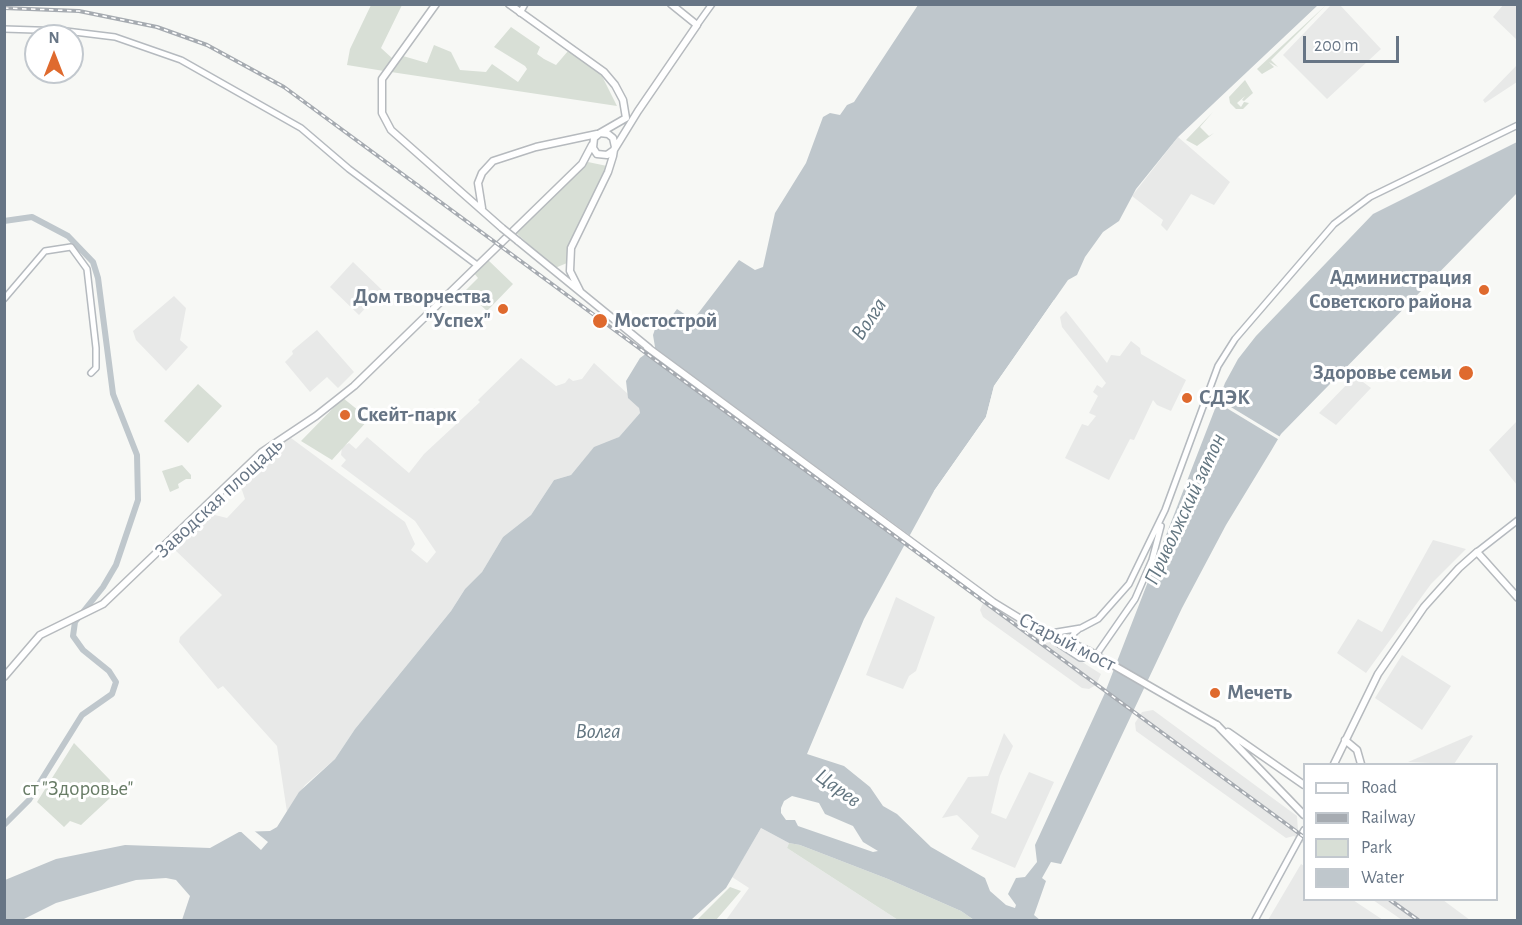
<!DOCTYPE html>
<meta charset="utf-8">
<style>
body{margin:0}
#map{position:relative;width:1522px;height:925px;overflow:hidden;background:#f7f8f5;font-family:"Alegreya Sans",sans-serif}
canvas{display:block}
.frame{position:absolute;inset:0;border:6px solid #677585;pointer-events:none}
.legend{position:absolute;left:1303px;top:763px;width:195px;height:138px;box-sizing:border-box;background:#fff;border:2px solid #c2c8ce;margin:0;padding:8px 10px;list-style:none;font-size:18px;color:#677585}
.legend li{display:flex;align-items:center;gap:12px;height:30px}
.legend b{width:30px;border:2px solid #c2c8ce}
.north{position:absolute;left:24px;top:24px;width:60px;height:60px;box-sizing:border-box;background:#fff;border:2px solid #c2c8ce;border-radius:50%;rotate:0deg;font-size:16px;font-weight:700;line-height:24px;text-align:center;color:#677585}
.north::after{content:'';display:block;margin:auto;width:21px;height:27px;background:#df6a2e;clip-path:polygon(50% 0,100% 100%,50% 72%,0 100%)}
.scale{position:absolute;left:1303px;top:36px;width:96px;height:27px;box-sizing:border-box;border:3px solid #677585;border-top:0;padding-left:8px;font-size:18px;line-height:21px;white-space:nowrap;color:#677585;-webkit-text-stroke:4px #fff;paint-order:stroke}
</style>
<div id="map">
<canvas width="1522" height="925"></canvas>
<div class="frame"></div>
<ul class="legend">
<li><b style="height:8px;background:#fff"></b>Road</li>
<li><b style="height:8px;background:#a6abb1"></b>Railway</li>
<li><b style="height:16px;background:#d8dfd6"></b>Park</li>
<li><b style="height:16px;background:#bfc7cc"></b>Water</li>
</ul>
<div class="north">N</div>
<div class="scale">200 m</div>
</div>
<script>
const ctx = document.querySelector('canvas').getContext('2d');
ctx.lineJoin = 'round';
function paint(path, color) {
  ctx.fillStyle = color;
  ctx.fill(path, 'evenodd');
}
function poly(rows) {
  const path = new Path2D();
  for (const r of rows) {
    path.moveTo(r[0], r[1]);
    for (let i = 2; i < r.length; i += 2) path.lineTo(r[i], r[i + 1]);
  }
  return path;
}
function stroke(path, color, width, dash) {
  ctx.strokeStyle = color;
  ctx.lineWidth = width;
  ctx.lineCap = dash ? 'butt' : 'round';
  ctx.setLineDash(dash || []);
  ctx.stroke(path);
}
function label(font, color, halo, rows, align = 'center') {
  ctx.font = font + ' "Alegreya Sans",sans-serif';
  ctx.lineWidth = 6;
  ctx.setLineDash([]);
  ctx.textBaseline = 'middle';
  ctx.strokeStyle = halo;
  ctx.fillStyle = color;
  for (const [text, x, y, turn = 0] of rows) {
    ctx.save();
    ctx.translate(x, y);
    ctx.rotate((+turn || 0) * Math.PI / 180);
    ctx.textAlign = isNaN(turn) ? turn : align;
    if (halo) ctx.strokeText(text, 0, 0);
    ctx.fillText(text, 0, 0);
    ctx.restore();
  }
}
const built = poly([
 [1504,4,1517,5,1517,40,1493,17],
 [1331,5,1340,5,1381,49,1327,99,1283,55],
 [1517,65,1517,82,1485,103,1483,100],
 [1178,137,1230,182,1214,205,1191,194,1167,231,1161,225,1163,220,1132,196],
 [353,262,382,290,359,315,330,287],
 [174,296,186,308,180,340,188,347,166,371,136,340,133,331],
 [1066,311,1107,363,1111,355,1120,356,1131,341,1140,348,1141,354,1186,380,1171,411,1157,405,1153,400,1134,440,1130,439,1109,480,1065,458,1082,424,1088,426,1096,416,1089,413,1098,396,1093,392,1097,385,1102,388,1106,383,1062,327,1060,317],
 [317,330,354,372,338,388,327,377,310,392,285,362,293,354,292,351],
 [521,358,556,386,565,383,569,378,573,381,582,379,594,363,628,394,639,408,640,413,619,437,591,451,571,475,554,480,531,515,503,537,482,572,465,589,451,611,355,729,335,759,305,785,287,812,277,746,223,686,218,689,179,642,180,637,222,595,174,549,211,514,227,518,245,499,240,484,267,454,284,440,291,438,405,522,415,544,411,550,427,563,436,552,415,521,341,466,346,460,341,455,342,447,349,443,356,449,367,437,409,473,424,454,480,402,478,400],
 [1355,376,1371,388,1336,425,1319,413],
 [1517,421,1517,485,1489,450],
 [1433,540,1466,549,1431,584,1366,673,1337,653,1358,619,1382,632],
 [896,597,935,617,916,671,909,676,903,689,866,675],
 [983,603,990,607,993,605,1101,674,1096,685,1089,689,1082,688,983,617,980,610],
 [1402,655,1451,686,1422,730,1375,698],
 [1153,710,1297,816,1298,831,1304,835,1304,844,1294,836,1286,838,1136,731,1135,723,1142,712],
 [1004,733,1013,746,1000,776,991,813,1006,819,1029,772,1054,782,1015,868,971,849,979,836,957,815,942,818,968,777,988,776],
 [1471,735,1473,736,1454,764,1408,762],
 [761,828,789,843,787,848,898,920,726,920,749,888,732,877],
 [1301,864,1304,866,1304,900,1353,900,1383,920,1268,920],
 [1373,900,1443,900,1470,920,1402,920]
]);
const green = poly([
 [371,5,402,5,381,48,393,59,384,71,347,65,350,49],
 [1326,5,1271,60,1278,67,1269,62,1274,67,1262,74,1257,69],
 [511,27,540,47,537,54,544,59,556,65,568,51,601,74,617,106,391,72,403,56,427,63,434,45,451,52,460,70,486,72,492,64,518,82,527,69,525,66,494,47],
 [1245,80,1253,93,1244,101,1242,100,1245,96,1237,103,1241,107,1244,102,1249,103,1243,109,1236,109,1230,103,1229,97],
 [1213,112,1200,127,1209,136,1214,133,1197,146,1186,140],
 [588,162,607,166,569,246,567,263,555,268,515,232],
 [487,259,513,284,487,311,473,298,468,302,461,295,478,278,473,272],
 [198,384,222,406,188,443,164,421],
 [343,398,369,419,332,460,301,441],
 [182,465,191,475,191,479,186,479,178,484,179,488,170,492,162,471],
 [74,743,110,780,110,798,81,825,70,821,64,827,37,802],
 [789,843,800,845,888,879,961,911,974,920,898,920,787,848],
 [730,887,741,891,716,920,697,920]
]);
const water = poly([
 [918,5,1318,5,1178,137,1136,189,1119,221,1103,232,1085,257,1077,275,1068,280,994,386,986,417,934,491,864,619,807,754,844,766,870,787,883,806,897,814,931,847,985,878,990,891,1006,905,1015,908,1016,905,1008,894,1016,878,1025,877,1037,862,1035,845,1104,695,1225,383,1238,359,1256,336,1373,214,1517,142,1517,193,1281,434,1271,451,1226,525,1182,608,1061,864,1051,862,1042,878,1046,881,1034,915,1040,920,974,920,961,911,888,879,800,845,789,843,761,828,726,888,691,920,182,920,190,896,176,880,166,878,136,880,56,903,22,920,5,920,5,880,56,859,125,845,210,848,239,832,270,831,277,827,299,792,335,759,355,729,451,611,465,589,482,572,503,537,531,515,554,480,571,475,594,447,619,437,640,413,639,408,628,398,626,381,640,358,655,347,653,335,657,323,664,327,677,309,693,320,739,260,755,270,763,267,775,213,806,163,823,117,830,113,840,115,847,105,854,102],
 [792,796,819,803,825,814,853,826,863,842,878,851,873,852,798,826,795,820,786,820,781,813,781,808,784,801]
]);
const pier = poly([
 [1054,300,1056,302,994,393,988,419,937,492,934,491,986,417,994,386],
 [652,346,912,537,907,545,645,352],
 [1216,398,1282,438,1281,441,1215,401],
 [238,829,252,829,268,842,261,850]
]);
const river = poly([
 [4,221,32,217,68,236,93,262,98,278,113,394,137,455,138,500,116,565,103,587,75,622,73,636,83,650,109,671,116,682,112,694,82,715,29,800,4,825]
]);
const secondary = poly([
 [520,13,525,4],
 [697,25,712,4],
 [4,29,66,31,115,37,181,60,301,128,349,169,477,265],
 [4,299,45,251,71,247,87,269,96,348,96,368,91,373],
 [1477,552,1518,520],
 [1036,629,1080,658,1094,658,1135,599,1152,560,1161,526],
 [1048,638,1051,633,1081,628,1098,619,1129,584,1165,510,1218,366,1235,339,1334,224,1370,197,1518,125],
 [1071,642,1074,633,1079,629],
 [1255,920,1304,830]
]);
const primary = poly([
 [436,4,382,79,382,113,391,130,502,228],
 [509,4,604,72,615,85,623,100,626,118,600,133],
 [482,208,478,183,482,173,493,161,536,147,597,134],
 [518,241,649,348],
 [580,291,570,271,571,248,608,172,613,156,614,150,615,147,613,138,608,134,600,133,594,138,593,148,597,154,607,155,614,150,638,111,697,25,671,4],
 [647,347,993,602,1029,624,1087,650],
 [4,677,40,635,103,604,262,452,316,416,354,386,582,164,592,145],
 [1217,725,1304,815],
 [1228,732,1304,785],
 [1345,740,1357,750,1361,764],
 [1334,764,1378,674,1424,607,1459,568,1477,552,1518,598]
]);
const rail = poly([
 [4,8,79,11,157,27,207,45,284,87,1304,837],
 [1390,900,1418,920]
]);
const primaryBridge = poly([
 [502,228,518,241],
 [1087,650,1217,725]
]);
const markers = [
 [1484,290,6,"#df6a2e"],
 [503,309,6,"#df6a2e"],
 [600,321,8,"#df6a2e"],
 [1466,373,8,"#df6a2e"],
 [1187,398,6,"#df6a2e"],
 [345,415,6,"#df6a2e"],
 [1215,693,6,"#df6a2e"]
];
const poiNames = [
 ["Администрация",1472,278,"right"],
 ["Советского района",1472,302,"right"],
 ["Дом творчества",491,297,"right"],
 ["\"Успех\"",491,321,"right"],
 ["Мостострой",614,321],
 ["Здоровье семьи",1452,373,"right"],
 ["СДЭК",1199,398],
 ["Скейт-парк",357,415],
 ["Мечеть",1227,693]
];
const streetNames = [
 ["Заводская площадь",219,498,-43],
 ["Старый мост",1067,642,27]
];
const parkNames = [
 ["ст \"Здоровье\"",78,789]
];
const waterNames = [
 ["Волга",869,319,-56],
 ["Приволжский затон",1185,509,-65],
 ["Волга",598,731],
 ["Царев",838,788,36]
];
paint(built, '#e8e9e8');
paint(green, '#d8dfd6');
paint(water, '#bfc7cc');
paint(pier, '#f7f8f5');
stroke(river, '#bfc7cc', 6);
stroke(secondary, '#b5babf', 8);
stroke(primary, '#b6babe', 9);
stroke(secondary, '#fff', 5);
stroke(primary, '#fff', 6);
stroke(rail, '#a6abb1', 4);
stroke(rail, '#fff', 1.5, [4.5]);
stroke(primaryBridge, '#b6babe', 9, []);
stroke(primaryBridge, '#fff', 6);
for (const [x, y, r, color] of markers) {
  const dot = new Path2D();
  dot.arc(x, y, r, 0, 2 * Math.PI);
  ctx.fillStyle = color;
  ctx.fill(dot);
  stroke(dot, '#fff', 2);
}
label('bold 21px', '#677585', '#fff', poiNames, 'left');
label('21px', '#677585', '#fff', streetNames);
label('21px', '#687c66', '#fff', parkNames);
label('italic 22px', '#637681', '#fff', waterNames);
</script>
